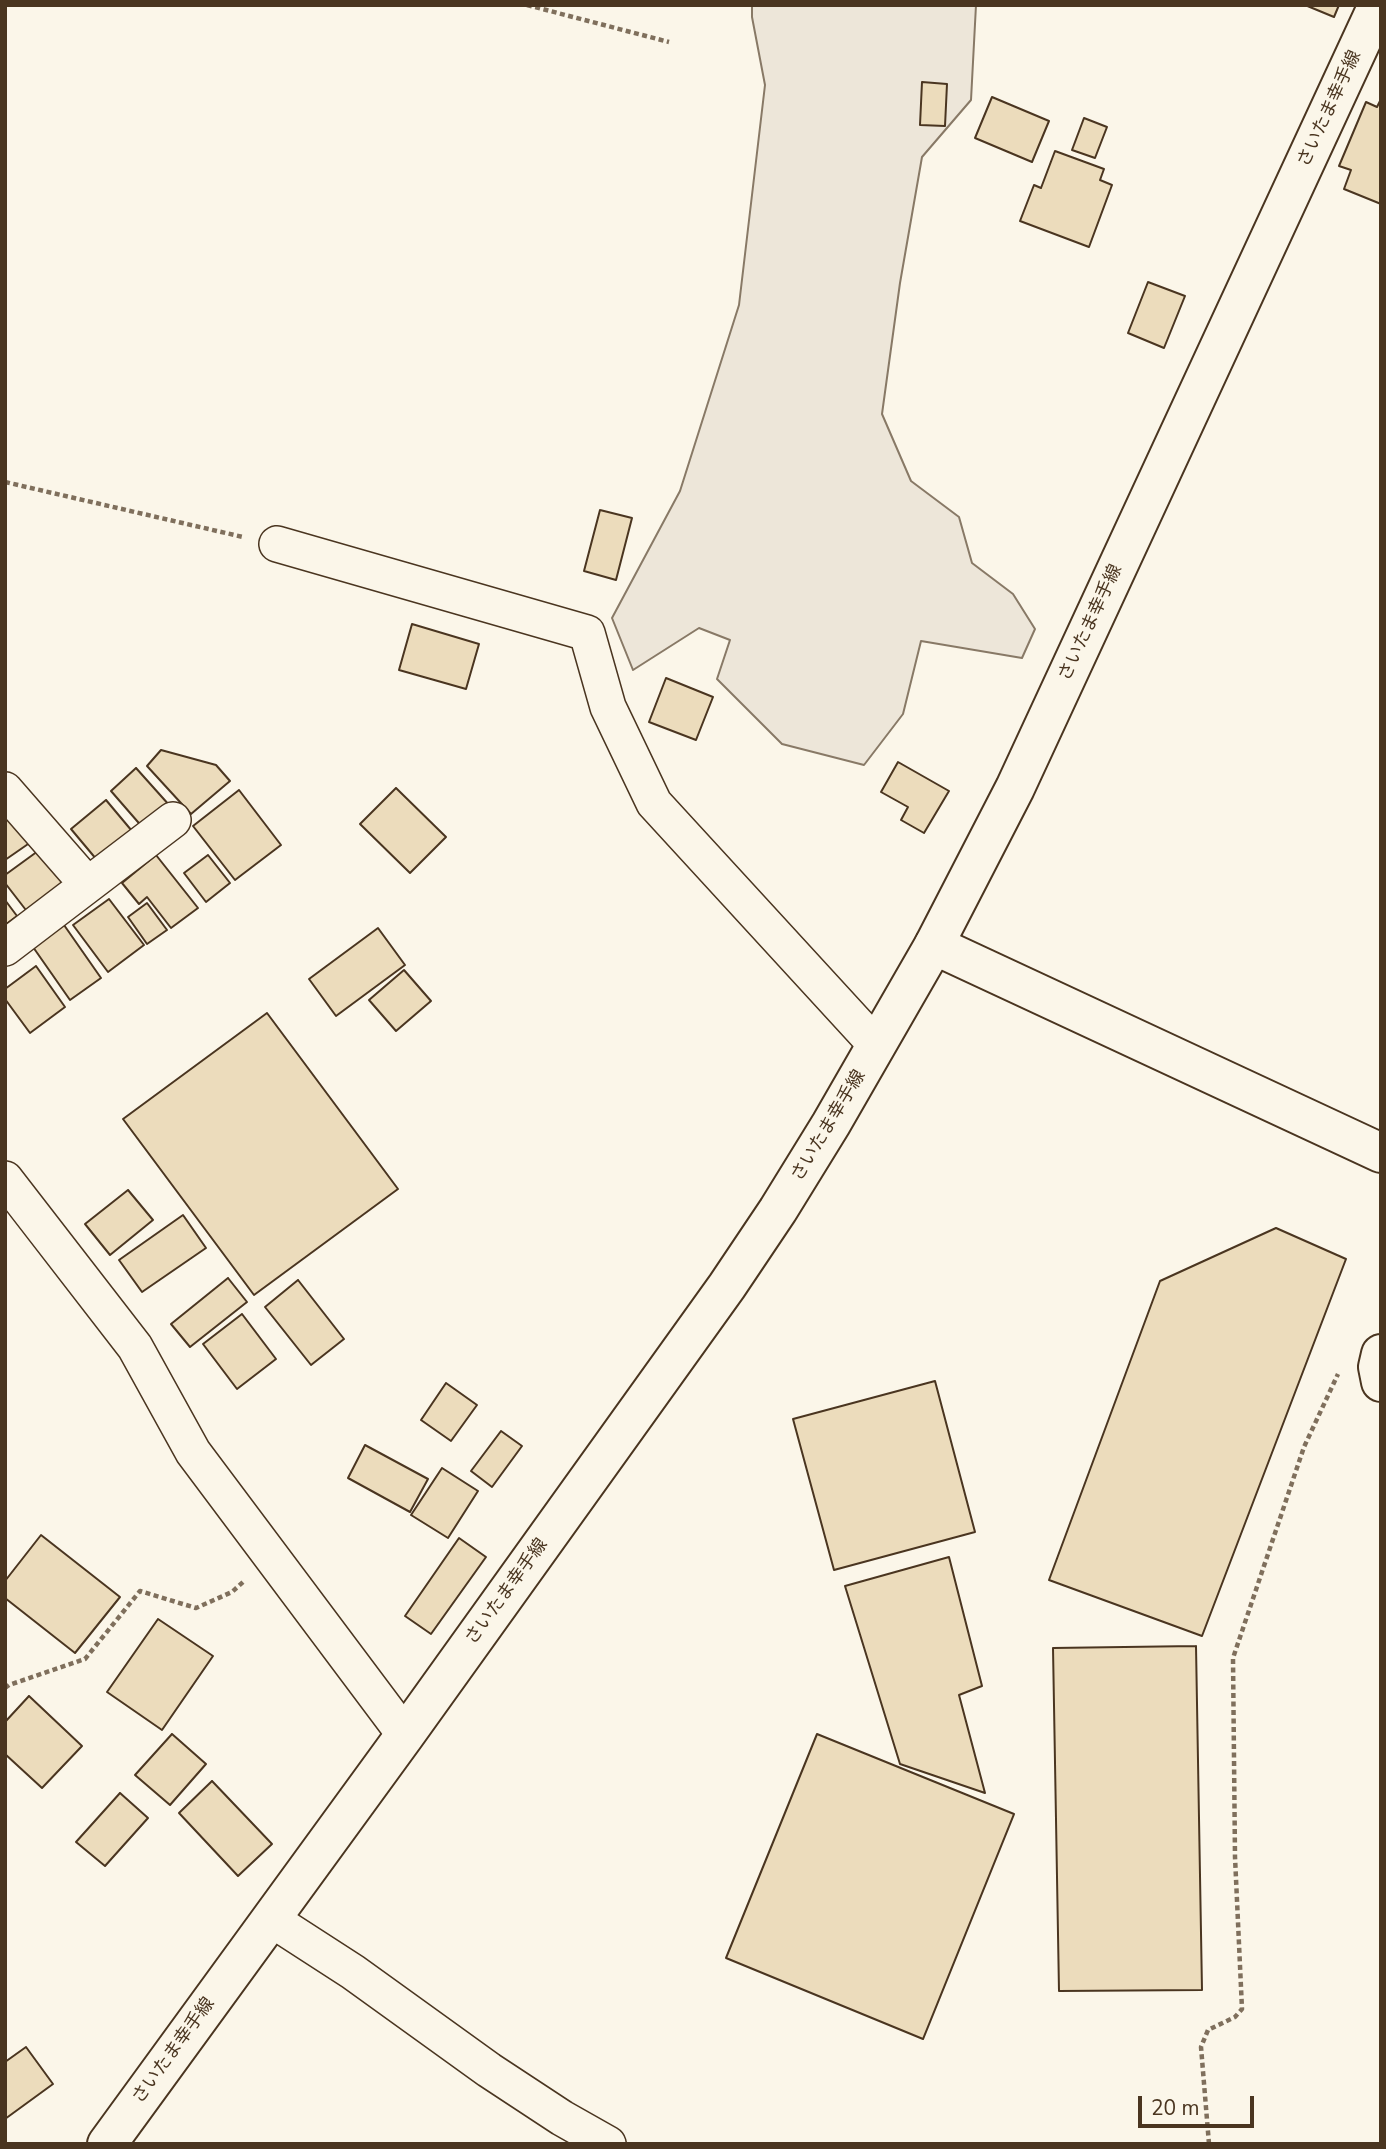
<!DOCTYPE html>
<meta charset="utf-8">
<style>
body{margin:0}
#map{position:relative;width:1386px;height:2149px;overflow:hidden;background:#fbf6e9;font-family:"Nunito Sans",sans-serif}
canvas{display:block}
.frame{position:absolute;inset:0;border:7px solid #4a3520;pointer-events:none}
.scale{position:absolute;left:1138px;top:2096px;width:116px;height:32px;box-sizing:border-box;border:4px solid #4a3520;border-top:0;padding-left:9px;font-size:21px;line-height:24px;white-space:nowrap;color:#4a3520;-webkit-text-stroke:5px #fbf6e9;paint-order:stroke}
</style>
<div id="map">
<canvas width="1386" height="2149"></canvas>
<div class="frame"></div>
<div class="scale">20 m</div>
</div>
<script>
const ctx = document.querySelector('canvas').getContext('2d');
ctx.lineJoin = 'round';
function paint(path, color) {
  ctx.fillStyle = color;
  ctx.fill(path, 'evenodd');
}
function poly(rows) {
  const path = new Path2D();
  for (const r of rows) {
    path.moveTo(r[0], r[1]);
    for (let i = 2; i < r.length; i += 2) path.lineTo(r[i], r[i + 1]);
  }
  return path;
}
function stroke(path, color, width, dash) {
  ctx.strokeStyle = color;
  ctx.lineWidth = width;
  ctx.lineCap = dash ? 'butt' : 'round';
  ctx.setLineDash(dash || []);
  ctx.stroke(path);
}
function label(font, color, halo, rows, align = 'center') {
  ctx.font = font + ' "Nunito Sans","Noto Sans JP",sans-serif';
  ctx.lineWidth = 5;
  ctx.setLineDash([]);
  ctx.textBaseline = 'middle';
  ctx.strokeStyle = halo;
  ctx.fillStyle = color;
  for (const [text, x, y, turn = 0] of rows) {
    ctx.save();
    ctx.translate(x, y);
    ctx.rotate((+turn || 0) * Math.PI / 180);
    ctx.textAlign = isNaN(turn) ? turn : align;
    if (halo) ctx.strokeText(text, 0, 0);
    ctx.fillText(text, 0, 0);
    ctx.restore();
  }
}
const green = poly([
 [752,5,976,5,971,100,922,157,900,283,882,414,911,481,959,517,972,563,1013,594,1035,629,1022,658,921,641,903,714,864,765,782,744,717,679,730,640,699,628,633,670,612,618,680,491,739,305,765,85,752,17,752,5]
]);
const building = poly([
 [1305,5,1339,5,1334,17,1305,5],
 [922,82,947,84,945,126,920,125,922,82],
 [992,97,1049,121,1032,162,975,138,992,97],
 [1381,99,1381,204,1344,189,1351,170,1339,166,1366,102,1377,107,1381,99],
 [1084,118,1107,127,1095,158,1072,150,1084,118],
 [1055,151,1104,169,1100,180,1112,185,1089,247,1020,221,1034,185,1041,188,1055,151],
 [1148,282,1185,296,1164,348,1128,333,1148,282],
 [600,510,632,518,616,580,584,571,600,510],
 [412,624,479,644,466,689,399,670,412,624],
 [666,678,713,697,696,740,649,722,666,678],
 [161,750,216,765,230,781,191,814,147,766,161,750],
 [898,762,949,791,924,833,901,820,908,807,881,792,898,762],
 [136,768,170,806,144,829,111,791,136,768],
 [396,788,446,837,410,873,360,824,396,788],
 [239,790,281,845,235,880,193,826,239,790],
 [106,800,137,837,102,866,71,829,106,800],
 [5,807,31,842,5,860,5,807],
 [38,851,65,886,29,914,5,883,5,875,38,851],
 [156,855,198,908,171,928,147,897,139,904,122,883,156,855],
 [208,855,230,883,206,902,184,873,208,855],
 [109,899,144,945,108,972,73,925,109,899],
 [5,900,17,916,5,925,5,900],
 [147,903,167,930,147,944,128,917,147,903],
 [64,925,101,978,70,1000,33,947,64,925],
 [378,928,405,965,336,1016,309,979,378,928],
 [36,966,65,1007,30,1033,5,999,5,989,36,966],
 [404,970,431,1001,396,1031,369,1000,404,970],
 [267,1013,398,1189,254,1295,123,1119,267,1013],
 [128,1190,153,1220,110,1255,85,1224,128,1190],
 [183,1215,206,1248,142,1292,119,1260,183,1215],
 [1276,1228,1346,1259,1202,1636,1049,1580,1160,1281,1276,1228],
 [228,1278,247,1302,190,1347,171,1324,228,1278],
 [298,1280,344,1339,311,1365,265,1307,298,1280],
 [242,1314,276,1359,237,1389,203,1344,242,1314],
 [935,1381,975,1532,834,1570,793,1419,935,1381],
 [446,1383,477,1405,451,1441,421,1420,446,1383],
 [501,1431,522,1446,492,1487,471,1471,501,1431],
 [365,1445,428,1479,410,1512,348,1478,365,1445],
 [442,1468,478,1491,448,1538,411,1515,442,1468],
 [41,1535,120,1597,75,1653,5,1598,5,1581,41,1535],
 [459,1538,486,1557,431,1634,405,1616,459,1538],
 [949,1557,982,1686,959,1695,985,1793,900,1764,845,1586,949,1557],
 [158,1619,213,1656,162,1730,107,1692,158,1619],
 [1196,1646,1202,1990,1059,1991,1053,1648,1196,1646],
 [29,1696,82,1746,42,1788,5,1754,5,1722,29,1696],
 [172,1734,206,1764,170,1805,135,1775,172,1734],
 [817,1734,1014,1814,923,2039,726,1958,817,1734],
 [212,1781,272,1844,238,1876,179,1813,212,1781],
 [120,1793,148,1818,105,1866,76,1842,120,1793],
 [26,2047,53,2084,5,2119,5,2062,26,2047]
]);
const path = poly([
 [527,5,669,42],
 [5,482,243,537],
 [5,1688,9,1685,85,1659,140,1591,196,1608,232,1592,243,1582],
 [1209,2144,1201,2047,1208,2030,1235,2017,1242,2009,1235,1857,1233,1658,1304,1447,1338,1374]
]);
const minor = poly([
 [277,544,587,633,608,707,654,803,877,1046],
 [5,790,87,884],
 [5,948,173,820],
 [5,1179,135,1347,193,1452,405,1735],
 [271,1919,353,1972,489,2070,562,2118,608,2144]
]);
const tertiary = poly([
 [934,945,1381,1153],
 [1381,1354,1378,1367,1381,1382]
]);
const primary = poly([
 [107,2144,405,1735,727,1286,778,1210,831,1124,934,945,1015,788,1378,5]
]);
const streetNames = [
 ["さいたま幸手線",1330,109,-65],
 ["さいたま幸手線",1091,623,-65],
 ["さいたま幸手線",829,1126,-59],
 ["さいたま幸手線",507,1592,-54],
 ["さいたま幸手線",174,2051,-54]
];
paint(green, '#ede6d9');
stroke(green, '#887966', 2);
paint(building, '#ecdcbc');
stroke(building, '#4a3520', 2);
stroke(minor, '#4a3520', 38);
stroke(tertiary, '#4a3520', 42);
stroke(primary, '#4a3520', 42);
stroke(path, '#7f6f5c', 4.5, [5, 3.5]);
stroke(minor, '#fbf6e9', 35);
stroke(tertiary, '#fbf6e9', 38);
stroke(primary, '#fbf6e9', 38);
label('18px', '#4a3520', '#fbf6e9', streetNames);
</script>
